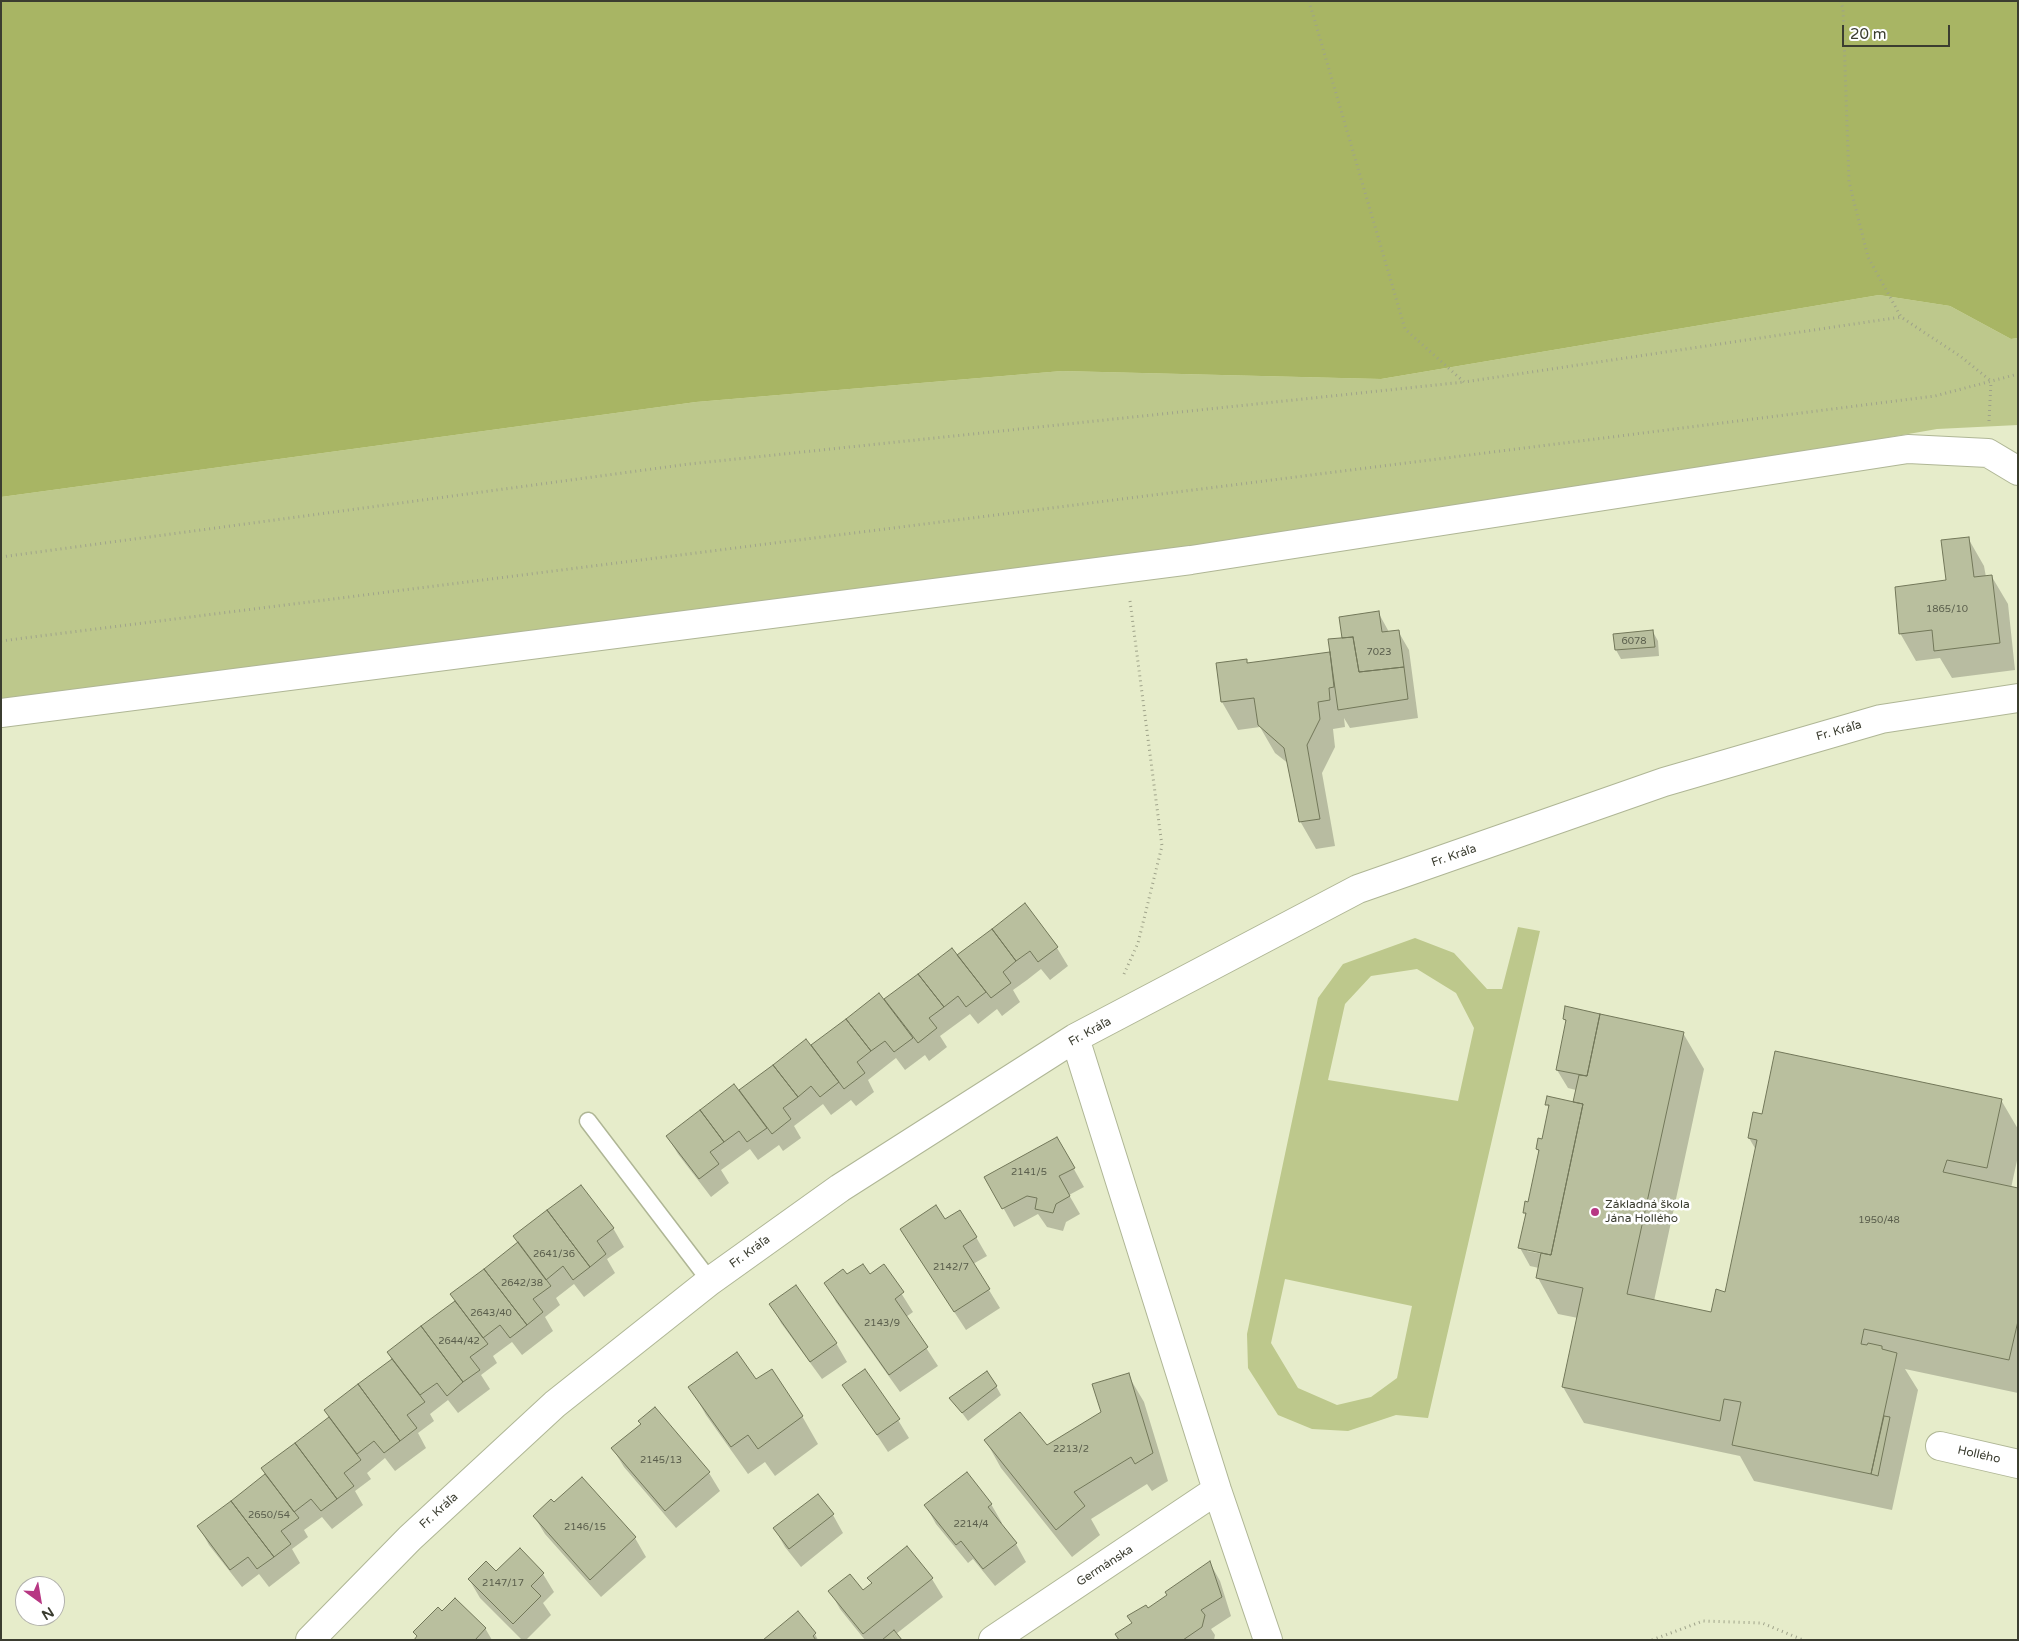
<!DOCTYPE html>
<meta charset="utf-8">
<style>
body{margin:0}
#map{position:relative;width:2019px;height:1641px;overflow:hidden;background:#e6ecca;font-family:"Varela Round",sans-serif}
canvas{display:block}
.frame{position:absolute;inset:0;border:2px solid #3b3d30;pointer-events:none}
.north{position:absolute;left:15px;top:1576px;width:50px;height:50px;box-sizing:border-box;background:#fff;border:1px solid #b1b1ac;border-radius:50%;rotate:148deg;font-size:14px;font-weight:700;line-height:20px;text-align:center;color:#3b3d30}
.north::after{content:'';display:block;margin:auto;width:18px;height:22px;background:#b73783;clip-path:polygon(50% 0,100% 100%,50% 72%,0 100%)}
.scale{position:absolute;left:1842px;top:25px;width:108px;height:22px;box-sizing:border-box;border:2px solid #3b3d30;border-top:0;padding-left:6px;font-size:15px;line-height:18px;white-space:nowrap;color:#3b3d30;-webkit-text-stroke:4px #fff;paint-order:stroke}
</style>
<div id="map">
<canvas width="2019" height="1641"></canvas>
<div class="frame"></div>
<div class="north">N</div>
<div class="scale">20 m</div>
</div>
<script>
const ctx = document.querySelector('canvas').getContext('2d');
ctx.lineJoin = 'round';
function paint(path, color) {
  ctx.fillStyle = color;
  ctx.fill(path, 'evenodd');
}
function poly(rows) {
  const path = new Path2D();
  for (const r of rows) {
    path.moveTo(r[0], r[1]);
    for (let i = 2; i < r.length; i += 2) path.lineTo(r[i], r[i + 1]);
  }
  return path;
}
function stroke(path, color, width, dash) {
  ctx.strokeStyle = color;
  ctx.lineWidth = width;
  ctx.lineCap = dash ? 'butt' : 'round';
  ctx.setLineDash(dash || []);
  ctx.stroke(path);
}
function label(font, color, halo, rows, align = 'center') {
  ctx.font = font + ' "Varela Round",sans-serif';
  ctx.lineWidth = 5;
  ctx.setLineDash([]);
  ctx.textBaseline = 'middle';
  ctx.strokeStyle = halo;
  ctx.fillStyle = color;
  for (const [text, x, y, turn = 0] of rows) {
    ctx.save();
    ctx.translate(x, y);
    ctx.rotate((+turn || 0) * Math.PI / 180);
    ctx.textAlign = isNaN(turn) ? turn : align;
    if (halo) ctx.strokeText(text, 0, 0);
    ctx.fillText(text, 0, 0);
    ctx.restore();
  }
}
const green = poly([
 [1879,295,1950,306,2011,339,2018,338,2018,425,1937,429,1082,578,1,713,1,497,696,402,1062,371,1381,379],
 [1518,927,1540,931,1428,1418,1396,1415,1348,1431,1312,1429,1278,1415,1248,1368,1247,1334,1318,998,1343,964,1415,938,1454,953,1487,989,1502,989],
 [1417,969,1456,993,1474,1028,1458,1101,1328,1080,1345,1004,1371,976],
 [1285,1279,1412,1306,1397,1378,1371,1397,1337,1405,1298,1388,1271,1343]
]);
const forest = poly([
 [1,1,2018,1,2018,338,2011,339,1950,306,1879,295,1381,379,1062,371,696,402,1,497]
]);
const shadow = poly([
 [1968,538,1984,566,1986,577,1992,577,2008,604,2015,670,1952,678,1940,658,1916,661,1900,633,1948,581],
 [1378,612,1389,632,1398,631,1409,650,1418,718,1350,728,1344,718,1345,727,1333,729,1335,747,1322,773,1335,846,1316,849,1300,821,1289,764,1275,753,1260,727,1238,730,1222,702,1217,665,1246,660,1248,664,1331,653,1344,639],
 [1653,632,1658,641,1659,656,1621,659,1616,650],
 [1025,905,1057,948,1068,966,1050,980,1041,969,1027,980,1013,990,1020,1002,1002,1016,997,1009,978,1024,970,1014,940,1036,947,1047,929,1061,925,1055,905,1070,896,1058,868,1080,874,1092,856,1106,851,1100,831,1115,823,1104,794,1126,801,1138,783,1151,779,1145,758,1160,750,1149,721,1170,729,1183,711,1197,678,1154,667,1136,738,1092,806,1041,811,1047,879,995,884,1001,952,950,957,957],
 [1564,1019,1683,1033,1704,1069,1654,1301,1712,1313,1726,1293,1756,1150,1749,1138,1763,1116,2001,1100,2018,1129,2018,1156,2011,1188,2018,1189,2018,1393,1905,1369,1918,1390,1892,1510,1754,1481,1740,1456,1584,1423,1563,1387,1578,1318,1558,1314,1538,1278,1539,1268,1530,1266,1520,1248,1526,1217,1524,1212,1529,1203,1540,1154,1537,1149,1542,1140,1549,1109,1547,1104,1574,1103,1576,1090,1568,1088,1557,1070,1567,1023],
 [1527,1248,1543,1252,1543,1254,1527,1251],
 [1057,1139,1084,1187,1069,1195,1080,1214,1066,1222,1063,1231,1047,1227,1038,1214,1014,1227,986,1177],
 [945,1221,976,1237,987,1256,973,1264,1000,1308,966,1330,912,1247],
 [613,1228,624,1247,607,1259,615,1273,584,1297,574,1284,556,1298,560,1305,545,1317,553,1331,522,1355,512,1342,493,1356,497,1363,481,1375,490,1389,458,1413,448,1400,430,1414,434,1421,418,1433,426,1448,395,1471,385,1458,367,1473,371,1479,355,1491,363,1505,332,1529,322,1517,304,1530,308,1537,292,1549,300,1563,269,1587,259,1574,242,1587,209,1545,199,1527,266,1475,330,1418,325,1411,392,1360,388,1353,456,1302,451,1294],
 [884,1266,913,1312,906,1317,938,1366,900,1392,836,1302,826,1283,846,1276,870,1276],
 [771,1304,836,1343,847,1362,822,1379,781,1323],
 [1128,1375,1144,1402,1168,1481,1152,1491,1147,1484,1091,1519,1100,1535,1072,1557,1001,1468,986,1441,1047,1447,1102,1413],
 [756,1381,802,1416,818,1444,775,1476,765,1462,748,1474,706,1415,690,1387],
 [844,1385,898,1420,909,1438,888,1452],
 [996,1386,1001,1395,968,1421,951,1398],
 [655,1409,709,1473,720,1491,676,1528,624,1467,613,1449,642,1425],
 [582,1478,635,1538,646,1557,601,1597,545,1534,534,1516,554,1504],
 [817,1495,833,1515,843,1533,801,1567,785,1547,774,1528],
 [991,1504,1002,1523,1000,1524,1016,1544,1026,1562,995,1586,973,1559,968,1563,936,1524,926,1506],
 [907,1547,932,1579,943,1597,896,1634,900,1640,865,1640,840,1609,830,1591,863,1592,873,1584,869,1578],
 [520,1550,543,1574,554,1592,543,1603,551,1615,526,1640,522,1640,480,1598,469,1579,496,1573],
 [1210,1563,1220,1581,1231,1616,1211,1629,1215,1635,1214,1640,1120,1640,1133,1624],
 [442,1613,485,1628,492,1640,415,1640,418,1638,415,1633],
 [815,1634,818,1640,765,1640]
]);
const building = poly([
 [1969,537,1974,577,1992,575,2000,643,1934,651,1932,630,1899,634,1895,587,1946,580,1941,540,1969,537],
 [1379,611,1382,632,1399,630,1404,667,1359,672,1353,637,1342,638,1339,617,1379,611],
 [1653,630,1655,647,1615,650,1613,634,1653,630],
 [1353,637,1359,672,1404,667,1408,699,1338,710,1328,639,1353,637],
 [1330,652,1334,687,1329,688,1330,700,1318,702,1320,719,1307,745,1320,819,1299,822,1284,748,1258,725,1254,698,1221,702,1216,663,1247,659,1247,663,1330,652],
 [1025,903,1058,947,1038,962,1030,951,1016,961,992,929,1025,903],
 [992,929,1016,961,1003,972,1011,983,991,998,957,955,992,929],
 [952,948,986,992,966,1007,958,996,944,1007,918,974,952,948],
 [918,974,944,1007,929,1018,937,1028,918,1043,884,999,918,974],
 [879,993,913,1038,894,1052,885,1041,871,1051,846,1019,879,993],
 [1565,1006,1600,1014,1587,1076,1556,1070,1566,1020,1563,1019,1565,1006],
 [1600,1014,1684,1032,1627,1294,1711,1312,1716,1289,1725,1292,1757,1140,1748,1138,1753,1112,1762,1114,1775,1051,2002,1099,1987,1168,1947,1160,1943,1172,2018,1188,2018,1321,2009,1360,1864,1329,1861,1344,1867,1345,1868,1343,1882,1346,1882,1349,1897,1353,1871,1474,1732,1445,1741,1402,1724,1399,1720,1421,1562,1387,1583,1288,1536,1278,1541,1253,1551,1255,1583,1104,1573,1102,1579,1075,1587,1076,1600,1014],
 [846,1019,871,1051,857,1062,865,1073,844,1089,811,1045,846,1019],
 [806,1039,839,1082,820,1097,811,1086,798,1097,773,1065,806,1039],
 [773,1065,798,1097,783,1108,791,1119,772,1134,739,1090,773,1065],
 [734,1084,767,1128,747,1142,739,1131,724,1142,700,1110,734,1084],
 [1547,1096,1583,1104,1551,1255,1518,1248,1526,1213,1523,1213,1525,1201,1528,1202,1539,1150,1536,1149,1538,1138,1542,1139,1549,1105,1545,1105,1547,1096],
 [700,1110,724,1142,710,1152,719,1164,699,1179,666,1136,700,1110],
 [1057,1137,1075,1168,1059,1176,1070,1196,1056,1204,1053,1213,1035,1209,1037,1198,1027,1196,1002,1209,984,1177,1057,1137],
 [581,1185,614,1228,597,1241,606,1254,590,1267,547,1210,581,1185],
 [936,1205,945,1219,960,1210,977,1237,963,1246,990,1289,954,1312,900,1229,936,1205],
 [547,1210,590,1267,573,1280,563,1266,546,1280,513,1236,547,1210],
 [518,1242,551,1286,533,1299,543,1312,527,1325,484,1269,518,1242],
 [863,1264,870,1274,884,1264,904,1292,895,1299,928,1347,889,1375,824,1283,843,1269,847,1274,863,1264],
 [484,1269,527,1325,510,1338,500,1325,483,1338,450,1294,484,1269],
 [796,1285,837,1343,810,1362,769,1304,796,1285],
 [455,1301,488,1344,470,1357,480,1370,463,1382,421,1326,455,1301],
 [421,1326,463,1382,447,1396,437,1383,420,1395,387,1352,421,1326],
 [737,1352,756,1379,772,1369,803,1416,758,1449,748,1435,731,1447,688,1387,737,1352],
 [392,1359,425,1402,407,1415,417,1428,400,1441,358,1384,392,1359],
 [865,1369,900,1419,877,1435,842,1385,865,1369],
 [987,1371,997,1386,962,1413,949,1398,987,1371],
 [1129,1373,1153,1453,1135,1464,1131,1457,1074,1492,1085,1506,1056,1530,984,1440,1020,1412,1047,1445,1101,1412,1092,1384,1129,1373],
 [358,1384,400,1441,384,1453,374,1441,357,1454,324,1410,358,1384],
 [655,1407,710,1472,665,1511,611,1448,641,1424,638,1421,655,1407],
 [1884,1416,1890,1417,1878,1476,1871,1474,1884,1416],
 [329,1417,361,1460,344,1473,354,1486,337,1499,295,1443,329,1417],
 [295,1443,337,1499,321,1511,311,1499,294,1512,261,1468,295,1443],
 [967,1472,992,1504,988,1507,1017,1543,983,1569,961,1541,956,1545,924,1505,967,1472],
 [265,1474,299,1518,281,1531,291,1544,274,1557,231,1501,265,1474],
 [582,1477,636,1537,590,1580,533,1516,551,1499,554,1502,582,1477],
 [818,1494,834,1514,789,1549,773,1528,818,1494],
 [231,1501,274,1557,257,1569,248,1557,230,1570,197,1526,231,1501],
 [907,1546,933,1578,863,1634,828,1591,850,1574,863,1590,872,1583,867,1578,907,1546],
 [520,1548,544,1573,531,1586,541,1596,513,1624,468,1579,486,1561,496,1571,520,1548],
 [1210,1561,1222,1597,1201,1610,1205,1615,1202,1627,1183,1640,1119,1640,1115,1634,1132,1623,1127,1616,1146,1605,1148,1608,1167,1595,1165,1592,1210,1561],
 [455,1598,486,1628,475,1640,414,1640,417,1636,413,1632,438,1607,442,1611,455,1598],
 [798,1611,816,1633,813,1636,816,1640,763,1640,798,1611],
 [894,1630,902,1640,882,1640,894,1630]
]);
const path = poly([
 [1309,1,1405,329,1464,382,1901,317],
 [1840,1,1843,8,1849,182,1868,257,1901,317,1960,356,1991,381],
 [1989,421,1991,382],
 [1,557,689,464,1464,382],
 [1,641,1935,396,2018,374],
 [1124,974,1138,943,1162,846,1130,601],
 [1652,1640,1703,1621,1762,1623,1803,1640]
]);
const lane = poly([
 [588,1121,710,1281]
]);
const street = poly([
 [1,713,1191,560,1908,449,1988,453,2018,471],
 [1075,1038,1217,1490,1268,1640],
 [1940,1446,2018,1464],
 [310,1640,410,1538,555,1404,710,1281,840,1188,1075,1038,1358,889,1664,782,1881,719,2018,698],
 [993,1640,1217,1490]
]);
const markers = [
 [1595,1212,5,"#b73783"]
];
const numberNames = [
 ["1865/10",1947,609],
 ["6078",1634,641],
 ["7023",1379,652],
 ["2141/5",1029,1172],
 ["1950/48",1879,1220],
 ["2641/36",554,1254],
 ["2142/7",951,1267],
 ["2642/38",522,1283],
 ["2643/40",491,1313],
 ["2143/9",882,1323],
 ["2644/42",459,1341],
 ["2213/2",1071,1449],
 ["2145/13",661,1460],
 ["2650/54",269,1515],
 ["2214/4",971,1524],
 ["2146/15",585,1527],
 ["2147/17",503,1583]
];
const streetNames = [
 ["Fr. Kráľa",1839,731,-16],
 ["Fr. Kráľa",1454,856,-19],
 ["Fr. Kráľa",1090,1032,-29],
 ["Fr. Kráľa",750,1252,-36],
 ["Hollého",1979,1455,13],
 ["Fr. Kráľa",439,1511,-42],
 ["Germánska",1105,1566,-33]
];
const poiNames = [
 ["Základná škola",1605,1205],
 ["Jána Hollého",1605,1219]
];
paint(green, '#bdc88c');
paint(forest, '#a8b564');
paint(shadow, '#0003');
paint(building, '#b9bf9e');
stroke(building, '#727759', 1);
stroke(lane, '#afb695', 19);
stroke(street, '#afb695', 30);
stroke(path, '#9fa38a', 3, [1, 4]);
stroke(lane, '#fff', 16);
stroke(street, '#fff', 28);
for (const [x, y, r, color] of markers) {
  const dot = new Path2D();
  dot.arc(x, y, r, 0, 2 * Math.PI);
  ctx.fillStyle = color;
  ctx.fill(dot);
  stroke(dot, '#fff', 2);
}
label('10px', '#5a5e4c', null, numberNames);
label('12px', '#3b3d30', '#fff', streetNames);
label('12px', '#3b3d30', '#fff', poiNames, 'left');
</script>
